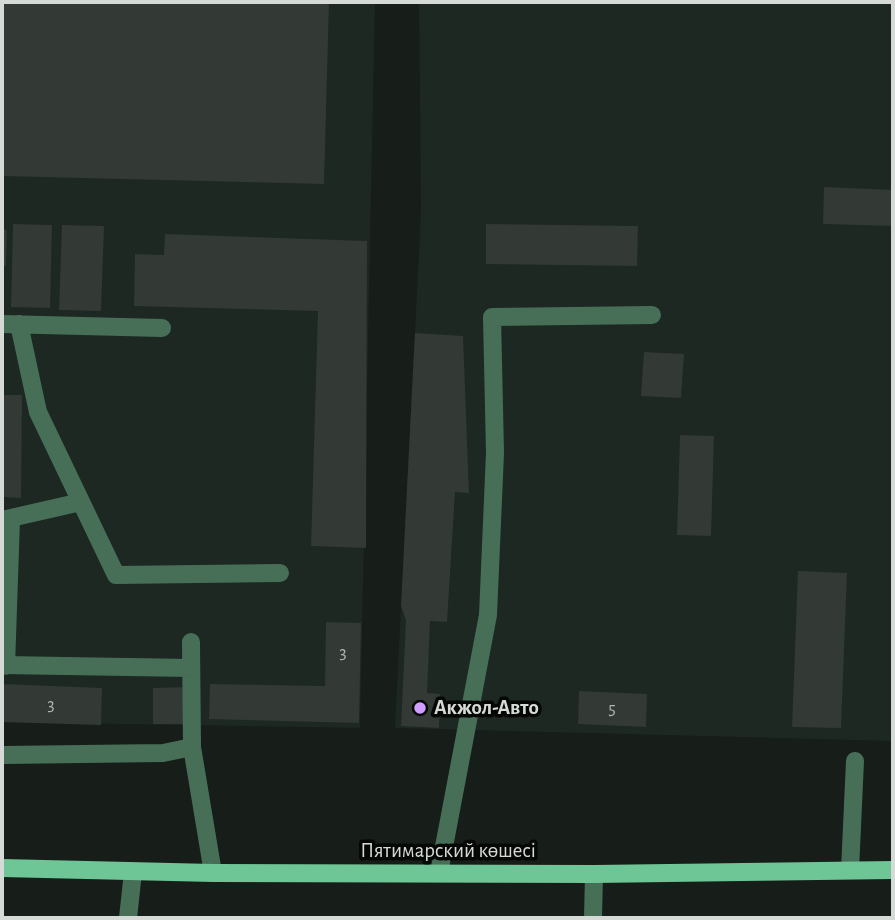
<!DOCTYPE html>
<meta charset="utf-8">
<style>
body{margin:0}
#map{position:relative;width:895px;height:920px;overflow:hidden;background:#171d19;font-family:"Alegreya Sans",sans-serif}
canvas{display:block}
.frame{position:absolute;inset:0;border:4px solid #d6dad7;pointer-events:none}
</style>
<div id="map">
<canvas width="895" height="920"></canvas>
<div class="frame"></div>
</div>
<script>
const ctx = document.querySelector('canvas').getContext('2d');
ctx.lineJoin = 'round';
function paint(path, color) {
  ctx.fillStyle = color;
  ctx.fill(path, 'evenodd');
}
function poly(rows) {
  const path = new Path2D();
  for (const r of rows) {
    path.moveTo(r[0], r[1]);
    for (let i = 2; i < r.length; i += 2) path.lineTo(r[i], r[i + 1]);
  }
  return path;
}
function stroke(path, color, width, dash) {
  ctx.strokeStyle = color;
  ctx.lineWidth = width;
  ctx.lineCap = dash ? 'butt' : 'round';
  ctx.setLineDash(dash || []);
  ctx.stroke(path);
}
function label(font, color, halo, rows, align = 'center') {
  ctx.font = font + ' "Alegreya Sans",sans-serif';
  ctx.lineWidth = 7;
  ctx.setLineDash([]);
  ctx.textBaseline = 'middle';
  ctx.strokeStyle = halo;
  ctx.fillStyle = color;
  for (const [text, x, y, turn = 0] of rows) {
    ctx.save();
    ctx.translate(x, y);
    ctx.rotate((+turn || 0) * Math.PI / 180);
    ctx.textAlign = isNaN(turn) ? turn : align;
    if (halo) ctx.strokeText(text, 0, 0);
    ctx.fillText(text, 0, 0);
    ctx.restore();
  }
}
const built = poly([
 [2,2,375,2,360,728,2,722],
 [419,2,893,2,893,741,395,728,421,210]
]);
const building = poly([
 [2,2,329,2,324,184,2,176],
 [824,187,893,190,893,226,823,224],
 [13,224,52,225,50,308,11,307],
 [486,224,638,226,637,266,486,264],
 [62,225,104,226,101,311,59,310],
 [2,229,7,230,6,266,2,266],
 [165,234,367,241,366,548,311,546,318,311,134,306,135,254,164,255],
 [415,333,463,336,469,493,455,492,447,622,430,621,427,693,440,694,439,728,401,726,406,620,401,606],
 [644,352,684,354,681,398,641,396],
 [2,395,22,395,21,498,2,497],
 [680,435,714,436,711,536,677,535],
 [798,571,847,573,841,728,792,727],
 [326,622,361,623,359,723,209,719,210,684,325,686],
 [2,684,102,688,101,725,2,722],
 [188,687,189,724,153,724,153,688],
 [579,691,647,694,646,727,578,724]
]);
const minor = poly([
 [2,324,162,328],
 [19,324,38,412,116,575,280,573],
 [2,520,81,502],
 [191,642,192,747,213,873],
 [2,665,191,668],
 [6,666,11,520],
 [2,755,163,753,192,747],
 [850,870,855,761],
 [439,873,488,615,495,453,492,317,652,315],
 [128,918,133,872],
 [593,918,594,874]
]);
const major = poly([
 [2,868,213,873,594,874,893,870]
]);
const markers = [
 [420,708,7,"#d19dfe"]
];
const numberNames = [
 ["3",343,653],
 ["3",51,705],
 ["5",612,709]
];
const poiNames = [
 ["Акжол-Авто",434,708]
];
const streetNames = [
 ["Пятимарский көшесі",448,851]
];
paint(built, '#1c2821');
paint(building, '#333935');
stroke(minor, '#476f58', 18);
stroke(major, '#6ec595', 18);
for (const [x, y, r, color] of markers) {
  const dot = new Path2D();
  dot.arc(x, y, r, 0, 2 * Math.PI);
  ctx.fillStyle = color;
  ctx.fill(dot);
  stroke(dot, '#050705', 2.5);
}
label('18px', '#adb2ae', null, numberNames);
label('bold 21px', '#d6dad7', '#050705', poiNames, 'left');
label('21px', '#d6dad7', '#050705', streetNames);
</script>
